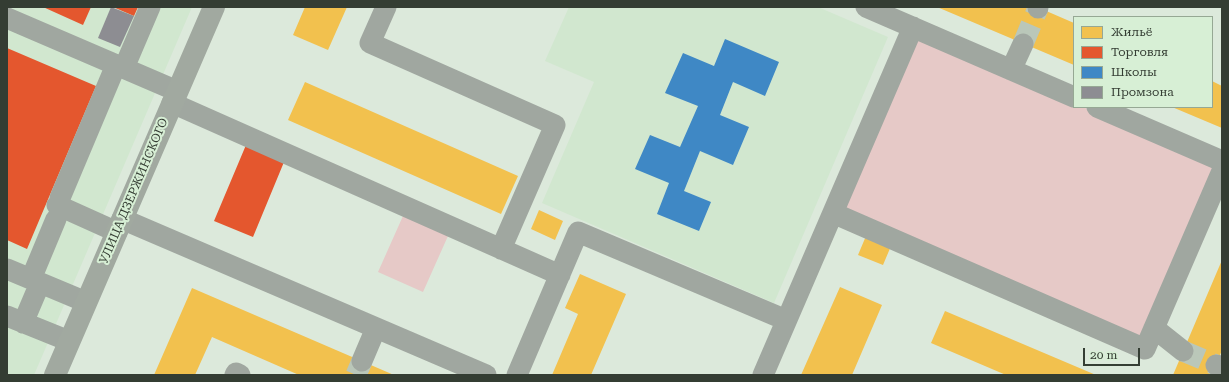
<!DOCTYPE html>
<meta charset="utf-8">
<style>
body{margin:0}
#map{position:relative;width:1229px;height:382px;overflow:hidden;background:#dce9db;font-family:"Roboto Serif",serif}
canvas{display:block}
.frame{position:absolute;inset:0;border:8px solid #343d33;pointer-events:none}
.legend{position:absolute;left:1073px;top:16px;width:140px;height:92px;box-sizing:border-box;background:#d7efd5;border:1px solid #96a894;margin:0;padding:5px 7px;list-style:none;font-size:12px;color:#343d33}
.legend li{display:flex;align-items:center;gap:8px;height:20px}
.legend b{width:20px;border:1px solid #96a894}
.scale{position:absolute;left:1083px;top:348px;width:57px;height:18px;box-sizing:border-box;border:2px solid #343d33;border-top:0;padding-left:5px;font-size:12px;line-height:14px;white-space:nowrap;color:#343d33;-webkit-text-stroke:3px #d7efd5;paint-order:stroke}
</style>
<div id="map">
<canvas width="1229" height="382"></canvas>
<div class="frame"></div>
<ul class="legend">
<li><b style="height:11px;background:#f2c14e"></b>Жильё</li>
<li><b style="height:11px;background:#e4572e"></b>Торговля</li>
<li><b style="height:11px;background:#3f88c5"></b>Школы</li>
<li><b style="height:11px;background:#8d8d92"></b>Промзона</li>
</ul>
<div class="scale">20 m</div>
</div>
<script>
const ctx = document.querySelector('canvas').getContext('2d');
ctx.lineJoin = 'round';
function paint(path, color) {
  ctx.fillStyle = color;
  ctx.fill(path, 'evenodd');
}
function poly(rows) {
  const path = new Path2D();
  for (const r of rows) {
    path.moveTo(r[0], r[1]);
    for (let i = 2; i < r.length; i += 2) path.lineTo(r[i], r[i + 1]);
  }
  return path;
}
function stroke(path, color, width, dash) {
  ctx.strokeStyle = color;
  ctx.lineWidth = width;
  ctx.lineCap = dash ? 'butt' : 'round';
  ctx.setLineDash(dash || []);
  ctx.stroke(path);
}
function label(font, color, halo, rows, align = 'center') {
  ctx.font = font + ' "Roboto Serif",serif';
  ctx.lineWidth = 4;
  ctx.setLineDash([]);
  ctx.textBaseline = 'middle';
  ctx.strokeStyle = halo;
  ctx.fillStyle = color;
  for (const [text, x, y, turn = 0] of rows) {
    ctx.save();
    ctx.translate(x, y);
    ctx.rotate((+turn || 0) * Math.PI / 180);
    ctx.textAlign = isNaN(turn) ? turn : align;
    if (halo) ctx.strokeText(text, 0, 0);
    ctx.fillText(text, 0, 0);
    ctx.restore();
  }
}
const built = poly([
 [7,7,192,7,34,375,7,375],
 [569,7,818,7,888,37,774,303,542,203,594,82,545,61]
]);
const green = poly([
 [915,34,1074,107,1083,107,1218,166,1141,343,839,212],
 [407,207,452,227,423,292,378,272]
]);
const homes = poly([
 [305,7,347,7,328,50,293,35],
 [937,7,1037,7,1074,23,1074,65],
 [1212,81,1222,86,1222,128,1172,107,1212,107],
 [305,82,518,176,501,214,288,120],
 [539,210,563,221,555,240,531,229],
 [866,236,891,246,883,265,858,255],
 [1222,260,1222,350,1216,365,1211,375,1173,375],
 [580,274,626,294,591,375,552,375,578,314,565,308],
 [840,287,882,305,852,375,801,375],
 [192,288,394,375,299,375,212,337,195,375,154,375],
 [945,311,1096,375,1006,375,931,343]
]);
const shops = poly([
 [43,7,91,7,83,25],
 [113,7,138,7,134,16],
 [7,48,96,86,27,249,7,240],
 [246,145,284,162,253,237,214,221]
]);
const schools = poly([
 [725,39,779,62,765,96,733,82,720,115,749,127,733,165,700,151,684,191,711,202,699,231,657,214,669,183,635,169,650,135,680,147,698,106,665,93,683,53,714,66]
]);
const industry = poly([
 [111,7,134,16,120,47,98,38]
]);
const minorTunnel = poly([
 [1023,44,1038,8],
 [1183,351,1216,365],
 [356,375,362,361]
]);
const minor = poly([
 [386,7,370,43,555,125,501,249],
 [866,7,1074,97],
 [1038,8,1038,7],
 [7,18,177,91],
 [124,68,150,7],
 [1011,70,1023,44],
 [172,103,560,275],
 [1097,107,1222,161],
 [60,198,116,65],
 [57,205,117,232],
 [833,213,1145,349,1222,171],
 [122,219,486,375],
 [7,269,86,302],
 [31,279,56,219],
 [7,316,69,341],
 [23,323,40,283],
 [1154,328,1183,351],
 [362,361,376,328],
 [1216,365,1222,366],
 [235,375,236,373,240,375],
 [517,375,578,232,786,320],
 [763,375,913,27]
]);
const major = poly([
 [55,375,214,7]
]);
const streetNames = [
 ["УЛИЦА ДЗЕРЖИНСКОГО",134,191,-67]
];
paint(built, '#d1e7cf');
paint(green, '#e6c9c7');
paint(homes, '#f2c14e');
paint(shops, '#e4572e');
paint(schools, '#3f88c5');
paint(industry, '#8d8d92');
stroke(minorTunnel, '#bac7b9', 21, [21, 10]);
stroke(minor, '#a0a7a0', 21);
stroke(major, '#a1a9a0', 22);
label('12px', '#343d33', '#d7efd5', streetNames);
</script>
